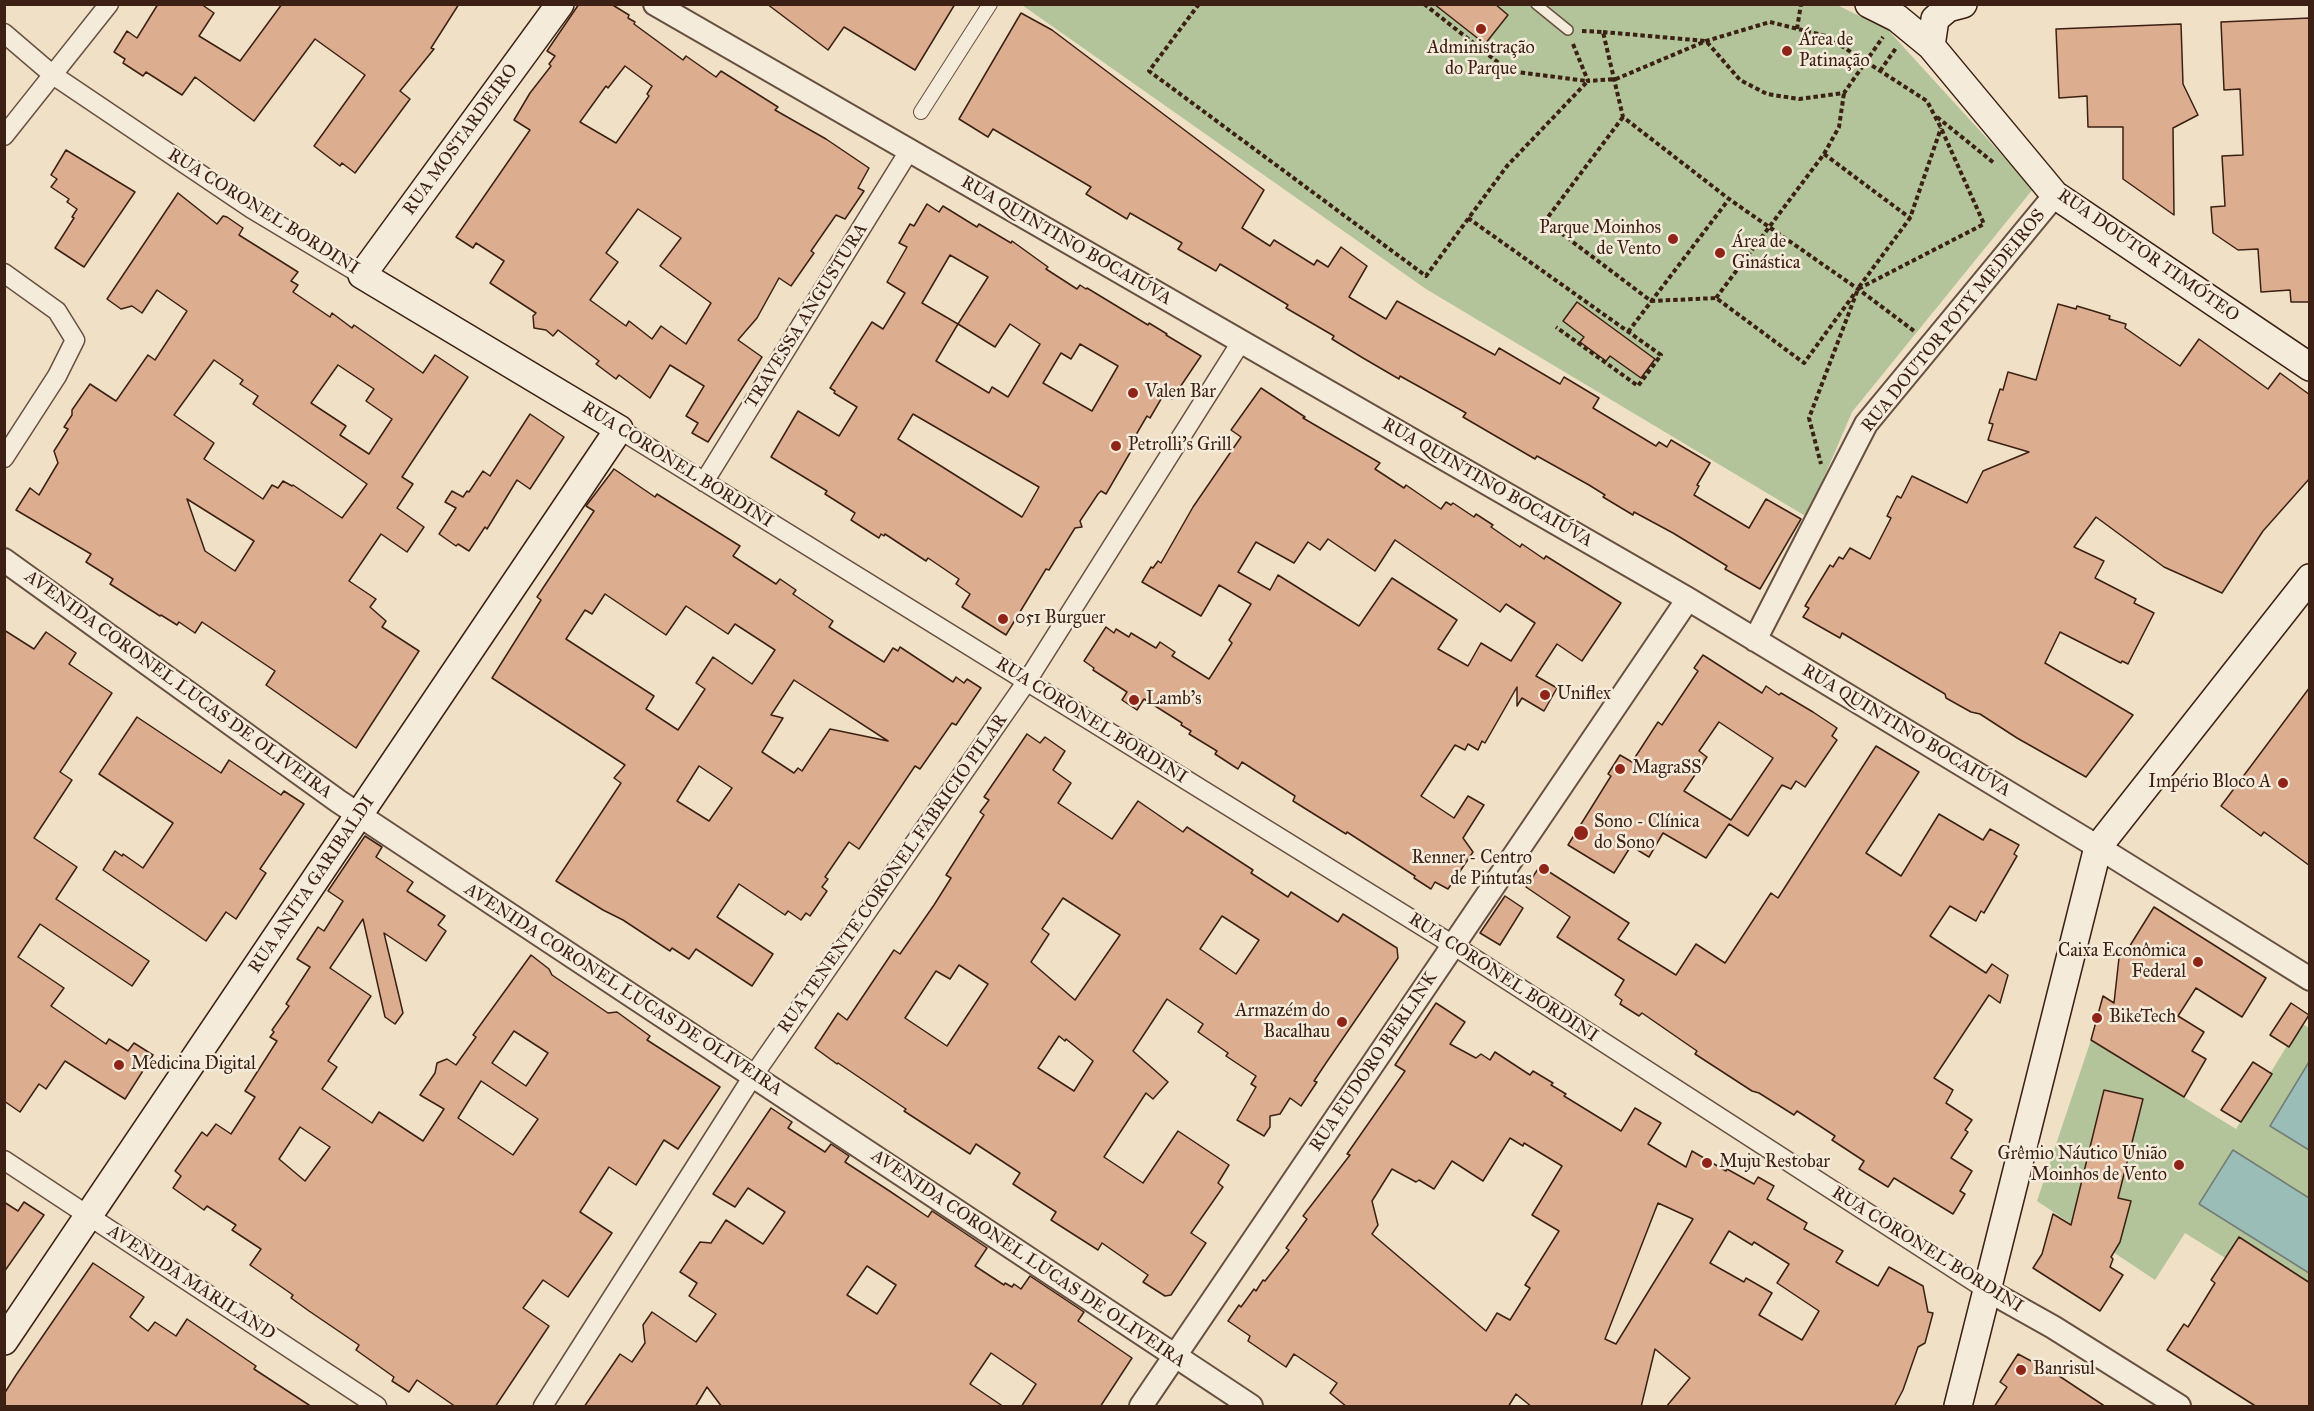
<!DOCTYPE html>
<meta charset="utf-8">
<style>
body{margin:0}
#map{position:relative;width:2314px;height:1411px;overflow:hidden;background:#efe0c6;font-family:"IM FELL Great Primer",serif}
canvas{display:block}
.frame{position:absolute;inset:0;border:6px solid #3b2013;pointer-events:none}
</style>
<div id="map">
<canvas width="2314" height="1411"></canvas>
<div class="frame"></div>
</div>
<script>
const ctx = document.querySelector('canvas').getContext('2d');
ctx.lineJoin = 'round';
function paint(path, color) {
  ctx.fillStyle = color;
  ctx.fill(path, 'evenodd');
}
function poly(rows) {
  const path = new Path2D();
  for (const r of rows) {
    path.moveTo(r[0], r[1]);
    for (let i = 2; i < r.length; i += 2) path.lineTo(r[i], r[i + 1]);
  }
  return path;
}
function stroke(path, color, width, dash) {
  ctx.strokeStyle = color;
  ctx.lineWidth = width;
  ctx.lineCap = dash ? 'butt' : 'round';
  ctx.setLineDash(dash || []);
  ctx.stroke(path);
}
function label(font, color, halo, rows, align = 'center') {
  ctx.font = font + ' "IM FELL Great Primer",serif';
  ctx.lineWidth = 5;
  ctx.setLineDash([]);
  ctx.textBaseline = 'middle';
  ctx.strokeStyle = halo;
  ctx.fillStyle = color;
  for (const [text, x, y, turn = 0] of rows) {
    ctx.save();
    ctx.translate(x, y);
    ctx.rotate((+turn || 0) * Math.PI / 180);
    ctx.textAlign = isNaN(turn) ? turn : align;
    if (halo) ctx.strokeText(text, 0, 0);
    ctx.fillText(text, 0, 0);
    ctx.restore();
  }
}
const green = poly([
 [1022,5,1837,5,1888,30,2033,189,1852,412,1807,517,1426,289],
 [2301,1023,2309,1028,2309,1310,2185,1233,2155,1280,2037,1201,2091,1040,2236,1129]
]);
const water = poly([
 [2309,1062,2309,1150,2270,1126,2309,1062],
 [2233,1150,2309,1198,2309,1273,2199,1204,2233,1150]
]);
const building = poly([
 [158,4,201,4,214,13,199,36,240,61,282,4,459,4,431,48,434,49,400,91,410,99,355,173,342,163,340,166,314,146,365,75,315,39,254,121,195,77,182,95,146,72,143,76,123,63,125,59,114,52,127,31,137,38,158,4],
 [579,4,611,4,629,15,628,18,635,22,634,24,683,60,686,56,716,77,721,71,778,107,775,110,826,139,869,168,858,188,864,191,845,219,836,215,811,251,814,253,791,286,779,278,757,318,738,340,762,357,708,442,692,433,698,423,686,416,704,386,670,365,650,398,619,375,616,379,596,364,599,361,558,330,553,336,546,330,534,328,533,316,536,313,490,283,504,261,476,243,473,248,456,237,530,130,514,120,530,93,551,66,549,64,555,56,547,51,579,4],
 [625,66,652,86,647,94,649,96,616,143,580,122,606,86,608,88,625,66],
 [638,209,681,238,660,266,711,303,686,344,661,326,652,339,629,321,626,326,590,300,618,262,606,253,638,209],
 [767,4,955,4,915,70,844,27,828,50,767,4],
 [1434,4,1495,4,1508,15,1485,44,1434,4],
 [1021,13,1052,30,1264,190,1242,228,1270,246,1274,240,1314,265,1317,260,1328,267,1341,247,1367,266,1349,297,1386,319,1397,301,1495,355,1499,348,1560,384,1564,377,1599,398,1593,408,1656,446,1659,442,1667,447,1671,440,1710,463,1697,485,1699,486,1694,495,1749,528,1766,499,1801,519,1760,589,1725,569,1727,566,1673,533,1634,512,1633,515,1603,497,1605,495,1589,485,1537,456,1535,459,1463,417,1466,413,1427,391,1400,376,1399,379,1363,358,1332,339,1334,336,1286,308,1288,305,1220,264,1216,271,1178,249,1182,243,1130,213,1127,219,1086,194,1091,187,993,129,988,137,959,119,1021,13],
 [2310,18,2310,302,2291,302,2290,290,2261,292,2258,249,2238,250,2213,233,2211,207,2225,206,2222,156,2243,155,2240,89,2224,90,2221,22,2310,18],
 [2181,24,2183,84,2198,115,2173,128,2174,215,2123,179,2123,127,2088,127,2087,96,2059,98,2056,29,2181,24],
 [66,150,135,192,84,267,55,248,74,218,72,217,77,209,67,202,69,199,51,187,57,179,51,175,66,150],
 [178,193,217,224,223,216,227,217,243,228,239,235,298,272,291,281,298,285,293,292,330,317,332,313,352,328,354,325,423,373,435,355,468,377,402,477,413,484,397,508,424,527,407,552,381,534,349,581,376,599,370,607,386,621,382,627,419,651,356,748,266,685,275,671,202,622,195,633,179,622,177,625,161,615,160,616,110,584,113,579,86,562,91,554,16,510,30,488,39,495,58,463,54,451,68,429,64,427,72,415,72,410,90,384,116,401,148,355,155,360,187,311,157,290,142,313,132,306,121,309,107,299,178,193],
 [214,360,243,380,240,384,258,396,253,404,367,484,342,518,293,485,292,486,283,481,278,488,272,485,263,499,204,459,214,443,174,415,214,360],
 [338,365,374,389,366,401,392,419,369,454,340,435,346,426,311,403,338,365],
 [187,499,254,541,235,571,205,551,187,499],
 [927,204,939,212,943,206,977,227,979,224,1011,243,1012,241,1048,267,1046,269,1077,289,1080,285,1086,289,1087,288,1148,325,1149,323,1167,334,1166,335,1201,356,1172,399,1164,394,1150,418,1147,416,1130,445,1131,451,1106,494,1101,491,1098,494,1080,521,1082,527,1075,528,1049,570,1046,569,1006,635,962,607,970,594,956,584,959,579,928,558,926,561,885,534,884,536,881,534,879,538,851,520,855,513,825,494,827,491,771,457,798,411,839,436,857,407,834,393,835,391,830,388,872,322,883,329,905,293,887,282,907,247,899,243,910,224,914,226,927,204],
 [950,255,988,277,958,324,922,303,950,255],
 [958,324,995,347,1010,324,1040,344,1008,397,992,387,989,393,936,361,958,324],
 [1080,344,1118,366,1092,411,1043,383,1061,353,1071,359,1080,344],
 [913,414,1039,487,1022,517,898,439,913,414],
 [1577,302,1655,359,1641,378,1610,356,1606,361,1580,342,1584,337,1563,321,1577,302],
 [2058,304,2076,309,2077,306,2110,316,2109,319,2126,324,2125,328,2180,366,2199,339,2268,389,2280,373,2310,395,2310,478,2263,531,2222,593,2164,567,2096,517,2074,547,2104,561,2095,578,2136,599,2134,603,2154,613,2128,664,2122,661,2121,663,2060,632,2045,663,2133,715,2086,777,2017,738,1980,714,1971,712,1946,698,1945,694,1842,633,1840,638,1803,617,1809,608,1805,606,1830,565,1833,567,1839,557,1843,559,1850,548,1870,559,1891,518,1887,516,1897,496,1901,498,1912,476,1967,503,1983,471,2029,452,1988,440,1993,424,1989,423,2000,389,2003,390,2008,372,2036,380,2058,304],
 [1261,388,1305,417,1303,418,1380,463,1375,469,1404,488,1406,485,1441,509,1446,502,1451,505,1453,503,1474,517,1476,514,1493,525,1491,527,1520,547,1522,544,1544,559,1546,556,1621,603,1582,661,1557,644,1536,676,1557,688,1544,711,1522,698,1517,706,1517,687,1485,743,1482,741,1478,750,1468,744,1465,750,1455,745,1421,796,1454,818,1468,796,1484,805,1463,838,1473,852,1448,889,1435,882,1431,889,1414,878,1415,876,1347,832,1346,834,1293,801,1295,796,1242,762,1238,769,1215,754,1217,751,1189,734,1191,731,1181,725,1182,723,1144,699,1137,710,1122,700,1127,692,1093,670,1094,668,1084,661,1106,627,1114,633,1116,629,1129,637,1131,633,1156,648,1160,642,1175,652,1172,656,1209,679,1232,643,1229,640,1251,604,1219,585,1201,616,1142,582,1151,567,1153,568,1158,561,1161,563,1193,507,1241,437,1231,430,1261,388],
 [1328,539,1375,571,1395,540,1500,612,1506,604,1535,623,1511,661,1481,643,1468,666,1438,649,1457,620,1392,578,1359,626,1278,575,1270,590,1238,572,1256,542,1294,563,1308,542,1320,550,1328,539],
 [530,414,564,437,530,489,517,480,487,529,485,527,469,551,458,544,456,546,439,534,456,508,445,502,452,491,463,497,467,491,469,492,483,471,490,476,530,414],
 [614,469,655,497,657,494,740,546,733,556,776,584,780,579,796,590,793,594,833,621,829,627,884,662,893,648,898,651,900,647,953,682,956,677,964,683,967,679,981,688,956,725,952,723,920,769,915,766,859,849,849,842,825,877,828,879,822,887,827,891,810,916,806,913,801,920,788,911,785,915,739,884,717,917,773,954,752,986,696,949,689,959,672,948,670,951,623,920,603,910,556,881,621,783,614,778,625,765,492,678,541,600,537,597,594,511,586,506,614,469],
 [605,594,666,635,686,606,728,634,735,624,775,650,752,684,713,657,696,683,705,689,678,730,646,709,654,696,566,639,585,610,592,614,605,594],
 [794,680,797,682,888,741,830,729,802,771,798,768,794,773,762,752,783,718,771,715,794,680],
 [699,766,732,788,709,821,677,801,699,766],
 [4,630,34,649,46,632,76,653,69,664,112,693,60,772,72,780,34,838,77,867,56,899,149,961,132,986,40,924,18,957,64,988,51,1006,106,1044,109,1039,128,1051,134,1043,153,1055,125,1099,65,1061,46,1089,39,1084,20,1112,4,1101,4,630],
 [1703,655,1762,693,1766,686,1779,695,1781,693,1813,712,1837,728,1832,736,1837,740,1805,787,1796,781,1791,789,1782,785,1748,836,1729,824,1706,858,1663,833,1649,857,1631,846,1614,873,1568,845,1611,776,1608,774,1620,755,1632,762,1658,722,1662,725,1698,671,1694,668,1703,655],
 [1719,722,1773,758,1731,820,1684,791,1707,757,1699,751,1719,722],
 [2310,687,2310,866,2264,832,2261,836,2221,806,2310,687],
 [137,717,221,773,229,760,281,795,284,791,304,804,260,869,266,873,236,919,226,912,206,941,103,870,115,851,122,856,123,854,143,868,173,823,99,774,137,717],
 [1027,734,1040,743,1045,737,1065,751,1053,770,1071,783,1058,803,1112,839,1138,801,1183,832,1187,827,1253,870,1251,873,1288,897,1291,892,1338,922,1343,914,1397,948,1398,958,1326,1063,1314,1081,1317,1082,1301,1106,1290,1098,1280,1114,1270,1116,1270,1127,1264,1136,1237,1120,1256,1087,1251,1084,1256,1076,1226,1056,1228,1053,1198,1032,1203,1024,1167,999,1158,1013,1133,1051,1168,1082,1153,1099,1146,1093,1104,1157,1143,1183,1178,1131,1229,1165,1218,1183,1223,1187,1191,1233,1206,1243,1171,1295,1165,1296,1143,1282,1148,1275,1102,1243,1098,1250,1051,1220,1056,1212,1013,1184,1020,1173,976,1144,970,1154,904,1111,906,1109,838,1063,837,1064,815,1048,838,1013,847,1020,894,950,900,954,934,905,951,878,946,875,984,815,980,812,989,800,984,797,1027,734],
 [1063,898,1120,935,1075,1000,1031,962,1049,934,1042,929,1063,898],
 [1222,916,1259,940,1236,974,1200,949,1222,916],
 [959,965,988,984,947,1046,905,1018,936,971,950,979,959,965],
 [1059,1036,1065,1041,1066,1039,1093,1061,1074,1091,1038,1068,1059,1036],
 [1876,746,1919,772,1866,853,1901,876,1939,814,1983,840,1990,829,2019,845,2014,854,2017,856,1984,913,1981,911,1976,921,1950,906,1930,936,1986,973,1992,964,2008,975,2000,1003,1989,995,1934,1078,1953,1090,1946,1103,1972,1120,1965,1130,1968,1132,1951,1158,1972,1171,1960,1191,1965,1194,1953,1214,1894,1178,1888,1187,1859,1169,1864,1161,1832,1140,1835,1136,1797,1111,1794,1115,1759,1093,1752,1091,1695,1054,1697,1051,1642,1013,1639,1016,1620,1004,1622,1000,1615,995,1624,980,1557,937,1570,917,1526,887,1540,866,1629,923,1618,939,1676,975,1696,944,1725,963,1771,893,1778,898,1876,746],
 [365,836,382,847,376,857,413,882,407,891,445,916,438,925,446,931,426,961,384,933,403,1013,395,1024,385,1017,363,919,330,968,371,996,328,1061,337,1067,322,1089,372,1123,379,1112,423,1141,444,1109,420,1095,435,1073,437,1063,447,1059,456,1065,476,1037,473,1035,531,955,549,969,552,975,608,1013,617,1012,650,1036,647,1040,720,1087,678,1149,664,1140,636,1185,609,1167,580,1212,612,1233,568,1297,543,1280,523,1308,549,1326,495,1407,456,1407,417,1380,409,1392,392,1381,394,1377,356,1350,359,1345,309,1311,291,1298,293,1295,250,1265,261,1249,232,1230,236,1225,207,1206,204,1210,173,1188,181,1176,175,1171,202,1132,207,1136,216,1124,231,1134,255,1097,245,1091,277,1041,270,1037,274,1032,272,1030,289,1006,286,1004,310,967,297,959,318,927,324,931,343,901,328,891,365,836],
 [514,1031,548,1053,526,1086,492,1063,514,1031],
 [481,1081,538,1119,513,1155,458,1118,481,1081],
 [300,1127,330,1147,305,1181,279,1159,300,1127],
 [1505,896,1523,908,1500,945,1480,933,1505,896],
 [2154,907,2266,978,2242,1017,2196,988,2178,1016,2204,1032,2192,1051,2206,1059,2184,1097,2091,1040,2103,996,2114,1003,2120,949,2126,952,2154,907],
 [1436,1003,1465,1022,1450,1044,1476,1058,1481,1054,1490,1060,1495,1052,1530,1075,1533,1071,1553,1083,1551,1085,1566,1094,1564,1096,1621,1131,1635,1108,1661,1123,1648,1144,1686,1167,1692,1151,1726,1171,1727,1169,1754,1184,1758,1177,1774,1186,1767,1199,1807,1223,1804,1229,1843,1251,1836,1262,1878,1286,1889,1267,1923,1286,1928,1312,1933,1313,1925,1343,1918,1347,1903,1390,1894,1407,1666,1407,1690,1378,1655,1349,1641,1407,1532,1407,1516,1394,1508,1407,1347,1407,1330,1393,1337,1383,1294,1354,1286,1367,1248,1341,1250,1336,1228,1321,1239,1305,1241,1307,1254,1289,1256,1291,1263,1280,1265,1281,1289,1250,1286,1248,1307,1219,1303,1216,1350,1155,1347,1154,1405,1071,1395,1065,1436,1003],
 [1510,1138,1523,1146,1524,1143,1562,1166,1532,1215,1559,1231,1525,1285,1530,1288,1510,1320,1497,1313,1486,1331,1372,1234,1378,1225,1372,1201,1392,1169,1416,1182,1419,1180,1434,1189,1452,1161,1483,1181,1510,1138],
 [1658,1203,1693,1219,1616,1344,1605,1339,1658,1203],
 [1729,1231,1752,1245,1754,1242,1789,1264,1777,1283,1819,1311,1802,1340,1759,1315,1772,1293,1746,1278,1744,1282,1710,1263,1729,1231],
 [2291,1003,2309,1015,2289,1047,2270,1035,2291,1003],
 [2253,1062,2272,1074,2241,1122,2221,1110,2253,1062],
 [2104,1090,2143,1099,2118,1198,2131,1201,2120,1242,2111,1257,2113,1259,2110,1267,2123,1275,2100,1311,2033,1268,2042,1254,2053,1214,2071,1225,2104,1090],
 [771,1108,792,1122,788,1128,825,1152,831,1144,849,1156,845,1162,891,1192,928,1217,932,1211,987,1248,975,1266,1004,1285,1005,1283,1012,1287,1014,1284,1021,1289,1030,1276,1084,1312,1078,1321,1132,1358,1100,1407,1021,1407,1036,1384,991,1353,970,1384,1004,1407,722,1407,707,1387,695,1407,584,1407,620,1354,632,1362,645,1343,643,1325,652,1312,696,1342,716,1314,689,1296,697,1283,680,1272,700,1242,711,1243,726,1220,763,1244,785,1212,748,1188,735,1207,713,1194,771,1108],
 [867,1266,896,1285,877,1314,847,1295,867,1266],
 [4,1202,18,1211,24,1202,44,1215,4,1272,4,1202],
 [2239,1237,2310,1283,2310,1407,2257,1407,2167,1350,2184,1324,2188,1327,2215,1283,2211,1280,2239,1237],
 [93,1263,144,1297,130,1317,148,1331,155,1322,176,1336,187,1319,256,1366,254,1369,312,1407,4,1407,4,1394,16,1375,93,1263],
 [2018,1354,2033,1362,2035,1360,2106,1407,1994,1407,2007,1387,2000,1382,2018,1354]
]);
const path = poly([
 [1199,4,1149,71,1426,276,1507,166,1587,82],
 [1424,4,1509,71,1587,81],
 [1797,29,1801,4],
 [1582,31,1603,32,1623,117,1729,199,1858,289,1914,331],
 [1603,32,1706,41,1740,80,1767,94,1799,99,1844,93,1883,37],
 [1573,44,1588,81,1616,79,1706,41,1770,22,1826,36,1927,101,1941,128,1984,224,1858,289,1809,418,1821,464],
 [1880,71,1896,48],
 [1623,117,1545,221,1651,301,1716,298,1804,363,1855,293],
 [1937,117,1994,163],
 [1824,154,1910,218],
 [1468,218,1661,355,1638,386,1556,327],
 [1859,287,1910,218,1941,128],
 [1716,298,1824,154,1839,127,1844,93],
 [1628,332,1729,199]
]);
const service = poly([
 [1536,4,1568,30]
]);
const pedestrian = poly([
 [921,112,990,4]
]);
const minor = poly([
 [4,33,53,75,252,209,362,275],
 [4,136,109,4],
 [4,273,57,311,75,340,57,376,4,458],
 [619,429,1453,945,1987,1290],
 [704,482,909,151],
 [4,1160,377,1406],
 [543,1406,753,1076,1027,681,1241,342]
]);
const tertiary = poly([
 [655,4,1688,599,2098,847,2310,979],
 [4,560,338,801,1251,1406],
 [1755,640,1866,424,2055,195],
 [1987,1290,2053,1327,2179,1406],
 [1141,1406,1688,599]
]);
const secondary = poly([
 [1869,4,1897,18,1931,46,2055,195,2310,367],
 [1931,46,1935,19,1948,8,1963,4],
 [4,1341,619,429,362,275,560,4],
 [1958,1406,2098,847,2310,578]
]);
const markers = [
 [1481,29,6,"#8f2418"],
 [1787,51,6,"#8f2418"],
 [1673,239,6,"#8f2418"],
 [1720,253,6,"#8f2418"],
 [1133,393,6,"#8f2418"],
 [1116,446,6,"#8f2418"],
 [1003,619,6,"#8f2418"],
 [1545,695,6,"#8f2418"],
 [1134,700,6,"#8f2418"],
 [1620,769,6,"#8f2418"],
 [2283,783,6,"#8f2418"],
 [1581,833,8,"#8f2418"],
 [1544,869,6,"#8f2418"],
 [2198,962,6,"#8f2418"],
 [2097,1018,6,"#8f2418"],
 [1342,1022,6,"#8f2418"],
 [119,1065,6,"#8f2418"],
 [1707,1163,6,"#8f2418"],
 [2179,1165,6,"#8f2418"],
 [2021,1370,6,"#8f2418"]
];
const poiNames = [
 ["Área de",1799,41],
 ["Patinação",1799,62],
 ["Administração",1481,49,"center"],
 ["do Parque",1481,70,"center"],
 ["Parque Moinhos",1661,229,"right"],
 ["de Vento",1661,250,"right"],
 ["Área de",1732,243],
 ["Ginástica",1732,264],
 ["Valen Bar",1145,393],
 ["Petrolli's Grill",1128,446],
 ["051 Burguer",1015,619],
 ["Uniflex",1557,695],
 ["Lamb's",1146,700],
 ["MagraSS",1632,769],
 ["Império Bloco A",2271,783,"right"],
 ["Sono - Clínica",1594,823],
 ["do Sono",1594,844],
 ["Renner - Centro",1532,859,"right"],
 ["de Pintutas",1532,880,"right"],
 ["Caixa Econômica",2186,952,"right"],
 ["Federal",2186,973,"right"],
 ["Armazém do",1330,1012,"right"],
 ["Bacalhau",1330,1033,"right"],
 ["BikeTech",2109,1018],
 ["Medicina Digital",131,1065],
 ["Grêmio Náutico União",2167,1155,"right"],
 ["Moinhos de Vento",2167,1176,"right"],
 ["Muju Restobar",1719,1163],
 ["Banrisul",2033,1370]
];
const streetNames = [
 ["RUA MOSTARDEIRO",461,140,-54],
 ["RUA CORONEL BORDINI",263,212,32],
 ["RUA QUINTINO BOCAIÚVA",1066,241,30],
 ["RUA DOUTOR TIMÓTEO",2148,256,35],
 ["TRAVESSA ANGUSTURA",807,316,-58],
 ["RUA DOUTOR POTY MEDEIROS",1954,321,-51],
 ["RUA CORONEL BORDINI",677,465,32],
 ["RUA QUINTINO BOCAIÚVA",1487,483,30],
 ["AVENIDA CORONEL LUCAS DE OLIVEIRA",178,685,36],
 ["RUA CORONEL BORDINI",1091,721,32],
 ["RUA QUINTINO BOCAIÚVA",1906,731,31],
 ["RUA TENENTE CORONEL FABRICIO PILAR",893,874,-55],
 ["RUA ANITA GARIBALDI",312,885,-56],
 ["RUA CORONEL BORDINI",1503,978,33],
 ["AVENIDA CORONEL LUCAS DE OLIVEIRA",623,990,33],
 ["RUA EUDORO BERLINK",1374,1062,-56],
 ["RUA CORONEL BORDINI",1927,1250,32],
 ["AVENIDA CORONEL LUCAS DE OLIVEIRA",1028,1259,34],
 ["AVENIDA MARILAND",191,1283,33]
];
paint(green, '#b3c39a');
paint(water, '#9abdb8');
stroke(water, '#747e76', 1.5);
paint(building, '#dcad8e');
stroke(building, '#3b2013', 1.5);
stroke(service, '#685040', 12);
stroke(pedestrian, '#685040', 16);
stroke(minor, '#685040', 21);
stroke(tertiary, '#685040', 26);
stroke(secondary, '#3b2013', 30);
stroke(path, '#3b2013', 4, [4.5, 3]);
stroke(service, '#f5ebda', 9);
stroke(pedestrian, '#f5ebda', 14);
stroke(minor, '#f5ebda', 18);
stroke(tertiary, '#f5ebda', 22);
stroke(secondary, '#f5ebda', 27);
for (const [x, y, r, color] of markers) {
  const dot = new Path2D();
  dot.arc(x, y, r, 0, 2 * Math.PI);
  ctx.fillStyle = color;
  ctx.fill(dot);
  stroke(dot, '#f5ebda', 2);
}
label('18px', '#3b2013', '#f5ebda', poiNames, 'left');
label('18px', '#3b2013', '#f5ebda', streetNames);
</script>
